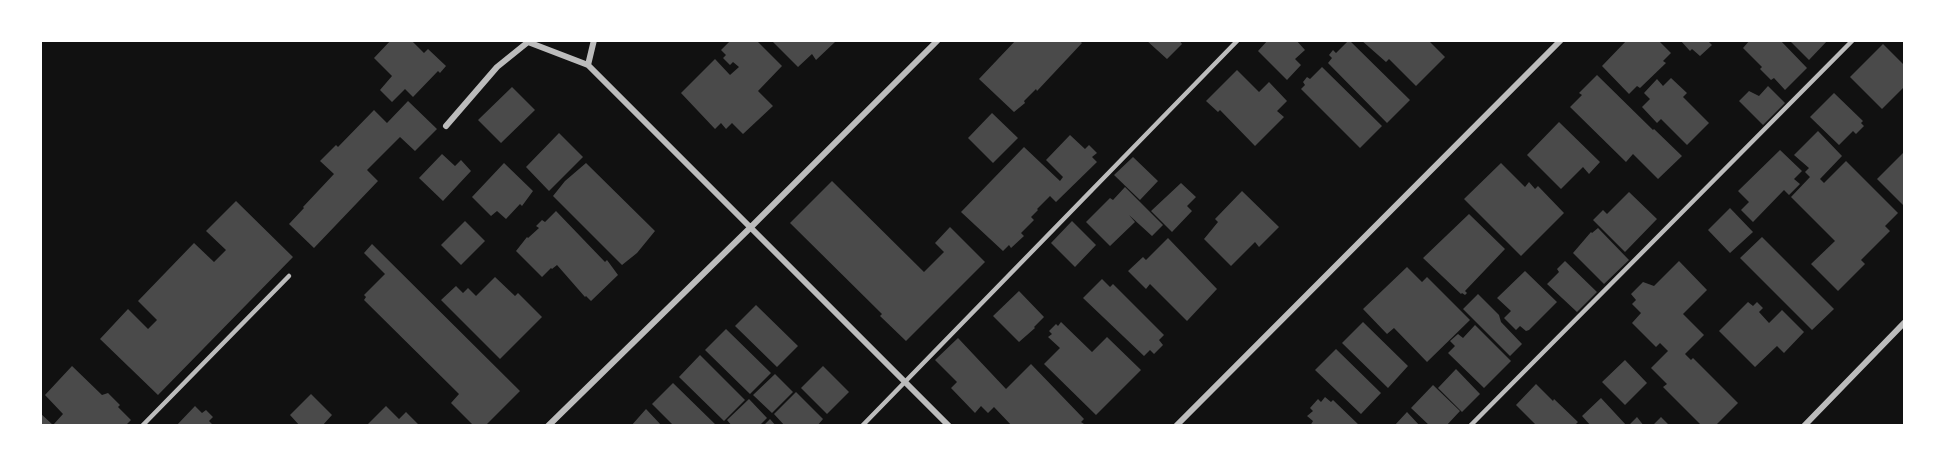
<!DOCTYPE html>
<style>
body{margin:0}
#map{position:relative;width:1945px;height:466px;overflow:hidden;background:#111;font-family:"DejaVu Sans",sans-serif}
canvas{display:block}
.frame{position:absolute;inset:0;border:42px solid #fff;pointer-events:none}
</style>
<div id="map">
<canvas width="1945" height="466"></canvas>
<div class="frame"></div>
</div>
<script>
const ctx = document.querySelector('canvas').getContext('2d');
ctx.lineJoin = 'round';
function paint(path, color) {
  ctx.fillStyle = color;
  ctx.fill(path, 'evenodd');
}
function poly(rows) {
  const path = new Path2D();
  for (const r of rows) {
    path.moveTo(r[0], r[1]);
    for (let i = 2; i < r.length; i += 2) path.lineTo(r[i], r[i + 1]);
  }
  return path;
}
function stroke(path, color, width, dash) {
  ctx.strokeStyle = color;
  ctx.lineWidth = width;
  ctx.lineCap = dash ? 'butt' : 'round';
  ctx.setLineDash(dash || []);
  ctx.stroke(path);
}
const building = poly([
 [391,40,411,40,424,53,428,49,446,66,440,73,438,71,413,97,405,89,392,102,380,90,392,76,374,58],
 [731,40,757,41,782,66,758,91,773,106,743,134,732,123,726,129,721,123,715,129,681,93,715,59,730,75,739,67,733,62,730,65,723,58,726,55,721,50],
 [771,40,834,40,835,42,816,60,812,54,798,67],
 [1016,40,1079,40,1082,43,1037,91,1036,89,1024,101,1025,103,1014,112,979,79],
 [1146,40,1179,40,1182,44,1167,59],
 [1268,40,1296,40,1305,50,1295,59,1301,65,1287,80,1258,51],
 [1349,40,1410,100,1387,123,1328,63,1332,58,1329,55,1333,50,1336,53],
 [1361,40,1428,40,1445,57,1416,86,1389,59,1386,62],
 [1627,40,1658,40,1671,53,1663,61,1666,63,1640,88,1637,86,1629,94,1602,66],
 [1680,40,1707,40,1712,45,1700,56,1692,49,1690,51],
 [1750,40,1780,40,1807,68,1785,90,1774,78,1771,80,1760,69,1762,67,1743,48],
 [1789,40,1828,40,1809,60],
 [1883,44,1904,65,1904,87,1882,109,1850,77],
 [1322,67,1382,126,1360,148,1301,89,1305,85,1303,82,1307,77,1310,79],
 [1237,70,1259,92,1269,82,1287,101,1277,111,1284,117,1255,146,1220,110,1218,112,1206,101],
 [1597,75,1653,130,1654,129,1682,156,1658,179,1633,154,1626,162,1570,107,1582,95,1579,93],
 [1671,78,1687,93,1683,97,1709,123,1687,145,1661,119,1657,123,1642,107,1650,99,1644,93,1657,79,1663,86],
 [1768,86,1785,103,1763,125,1739,101,1749,91,1759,96],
 [512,87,535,110,501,143,478,120],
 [1834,93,1863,121,1861,123,1864,126,1856,134,1853,131,1839,145,1810,117],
 [408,101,437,129,415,151,400,137,367,170,378,181,314,248,289,224,304,208,303,207,334,174,320,161,336,145,338,147,374,110,387,123],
 [992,113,1018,138,993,163,968,138],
 [1559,122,1600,162,1589,174,1583,167,1561,189,1527,155],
 [1818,131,1842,156,1820,179,1824,183,1846,161,1898,213,1885,226,1890,231,1861,260,1865,264,1838,291,1811,264,1835,241,1791,197,1810,177,1805,172,1809,168,1794,155],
 [559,133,583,157,549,191,526,167],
 [1070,135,1085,149,1089,145,1097,153,1092,157,1097,162,1056,202,1050,196,1037,209,1038,210,1031,217,1034,220,1021,233,1024,236,1011,248,1009,245,1003,251,961,212,1024,147,1060,181,1063,177,1046,160],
 [1780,150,1802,171,1794,179,1800,184,1789,195,1784,190,1753,222,1741,210,1749,202,1738,191],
 [1904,152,1904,206,1877,179],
 [442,154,455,166,461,160,471,171,443,201,419,178],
 [1133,157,1158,181,1140,200,1114,175],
 [504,163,533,191,522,206,520,204,506,219,497,211,491,216,472,197],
 [586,163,655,231,637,253,622,265,553,196,565,181],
 [1501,163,1525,187,1529,182,1535,189,1538,186,1564,213,1521,256,1464,199],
 [832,181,924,272,944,252,935,243,950,227,985,262,906,341,880,316,882,314,790,223],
 [1181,183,1196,197,1187,206,1192,211,1172,232,1151,211],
 [1125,187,1163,225,1152,236,1129,215,1135,222,1110,246,1086,222,1110,198,1113,200],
 [1242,191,1279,227,1259,247,1255,242,1231,266,1204,239,1218,222,1215,219],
 [1629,192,1657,219,1625,252,1593,220,1603,210,1607,214],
 [236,201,293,257,158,395,100,339,128,309,148,329,157,320,138,301,194,243,214,262,226,250,206,231],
 [1730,208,1753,232,1730,253,1708,230],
 [556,211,605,262,607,260,618,275,591,301,586,296,585,297,557,265,552,269,551,268,542,277,516,251,527,237,528,238,539,228,536,226,542,220,545,222],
 [1469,214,1505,249,1465,291,1467,293,1465,295,1462,293,1461,294,1423,258],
 [465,221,485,241,461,265,441,245],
 [1072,221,1096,245,1075,267,1051,243],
 [1598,228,1629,260,1604,284,1573,253,1591,232,1592,233],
 [1762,237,1834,309,1812,330,1740,258],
 [1168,238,1217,289,1187,321,1150,284,1146,289,1128,271,1143,257,1146,260],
 [372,244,520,391,485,426,474,426,451,403,459,394,364,300,366,297,364,295,385,274,364,253],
 [1565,261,1597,292,1577,312,1547,284,1559,272,1557,269],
 [1679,261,1707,290,1683,314,1704,335,1685,354,1691,360,1693,358,1738,403,1715,426,1702,426,1663,387,1667,384,1651,368,1668,351,1660,343,1656,347,1632,323,1641,313,1632,304,1636,300,1631,294,1643,282,1654,286],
 [1407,267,1422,282,1427,277,1470,320,1427,362,1394,328,1387,334,1363,309],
 [1525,271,1557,302,1529,330,1526,331,1520,326,1516,330,1504,318,1511,311,1497,298],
 [495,277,515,296,518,293,542,317,500,359,441,300,456,286,463,293,468,288,476,296],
 [1102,279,1110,287,1113,284,1164,335,1159,340,1163,345,1154,354,1150,350,1144,356,1083,298],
 [1019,291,1044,317,1034,327,1035,328,1019,342,993,316],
 [1478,294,1499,315,1501,322,1522,344,1510,356,1463,309],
 [1748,302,1753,306,1757,302,1763,308,1759,312,1769,323,1782,310,1804,332,1784,353,1777,346,1755,367,1719,331],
 [756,305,798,346,777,367,735,326],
 [1061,322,1092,352,1107,337,1141,370,1096,415,1044,364,1060,348,1048,337,1052,334,1049,331,1056,324,1058,326],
 [1363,322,1408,366,1388,388,1342,343],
 [1475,325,1511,361,1484,388,1448,353,1455,346,1450,341,1458,334,1463,338],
 [726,329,771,373,750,394,705,350],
 [958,338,1006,389,1031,364,1084,419,1081,422,1084,424,1082,426,1012,426,994,407,988,413,981,406,975,413,951,388,957,382,935,360],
 [1336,349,1381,393,1361,414,1315,370],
 [700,355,745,400,724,421,679,377],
 [1625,360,1647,383,1625,405,1602,382],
 [72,366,102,395,108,393,120,405,118,407,131,420,125,426,40,426,40,413,53,425,63,414,45,395],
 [823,366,849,392,827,414,801,388],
 [1456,369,1480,394,1462,412,1438,388],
 [775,374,793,392,772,413,753,395],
 [673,383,717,426,674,426,652,404],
 [1536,384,1553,401,1554,399,1578,422,1574,426,1537,426,1516,405],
 [1433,385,1460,411,1446,426,1430,426,1411,408],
 [796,392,823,419,817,426,785,426,774,414],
 [311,394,332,415,322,426,300,426,290,415],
 [1325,397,1331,402,1333,400,1360,426,1310,426,1313,421,1307,416,1313,411,1310,408,1318,399,1321,402],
 [1601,398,1627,426,1591,426,1582,416],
 [749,399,767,418,759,426,732,426,727,420],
 [195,406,202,413,206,410,213,417,209,421,214,426,176,426],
 [386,406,399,419,406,412,420,426,366,426],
 [646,409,662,426,631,426],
 [1407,412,1420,426,1394,426],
 [1637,417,1644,426,1628,426],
 [1661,417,1670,426,1652,426],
 [770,419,776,426,763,426]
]);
const service = poly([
 [142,426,289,276],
 [862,426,1238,40],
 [1470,426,1853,40]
]);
const minor = poly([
 [588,65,594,40],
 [446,126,497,67,528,42,588,65,949,426],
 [548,426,751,227,938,40],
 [1176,426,1561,40],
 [1804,426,1904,323]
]);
paint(building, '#4a4a4a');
stroke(service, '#bcbcbc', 4.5);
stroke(minor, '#bcbcbc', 6);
</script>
